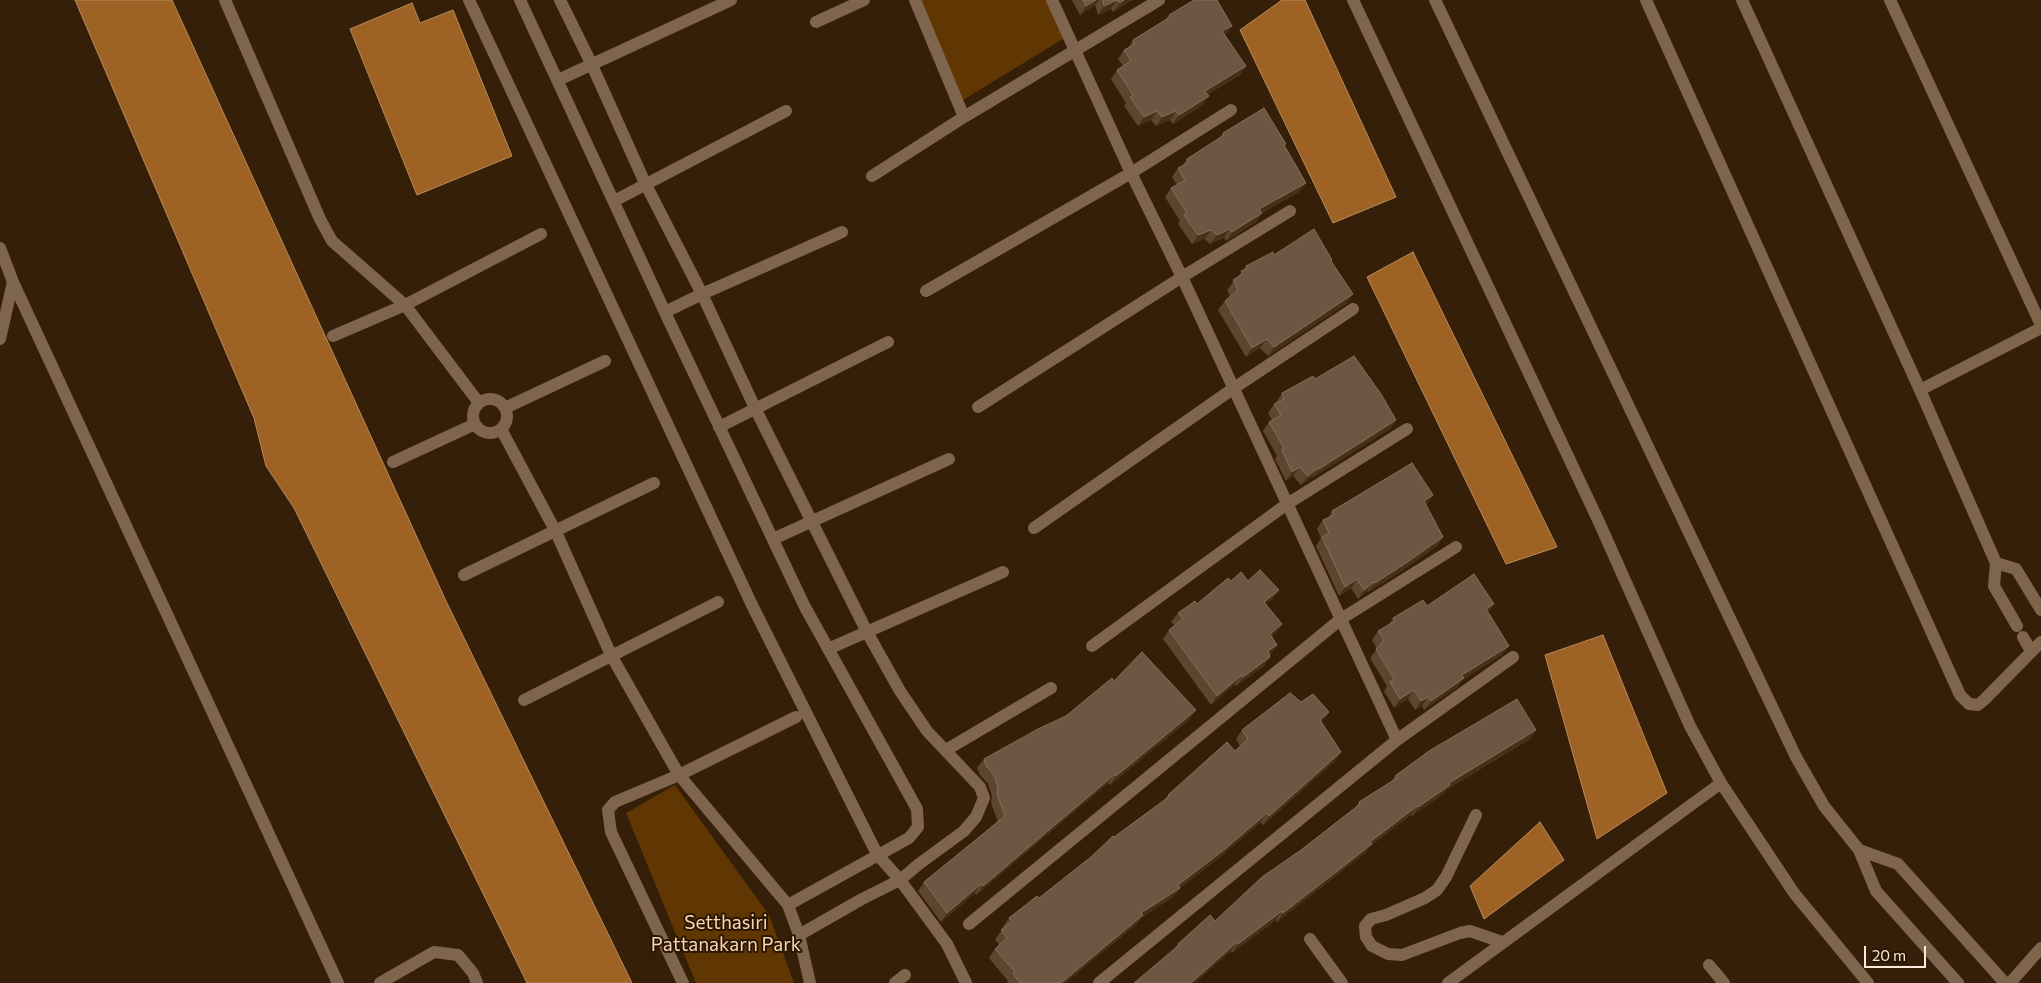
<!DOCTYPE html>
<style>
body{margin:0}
#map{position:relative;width:2041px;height:983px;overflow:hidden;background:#361f08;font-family:Commissioner,sans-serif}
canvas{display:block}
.scale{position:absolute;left:1864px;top:946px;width:62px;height:22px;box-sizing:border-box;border:2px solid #f9eadc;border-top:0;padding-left:6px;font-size:15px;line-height:18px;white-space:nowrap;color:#f9eadc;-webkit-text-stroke:4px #2b1601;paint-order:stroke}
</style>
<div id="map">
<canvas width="2041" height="983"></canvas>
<div class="scale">20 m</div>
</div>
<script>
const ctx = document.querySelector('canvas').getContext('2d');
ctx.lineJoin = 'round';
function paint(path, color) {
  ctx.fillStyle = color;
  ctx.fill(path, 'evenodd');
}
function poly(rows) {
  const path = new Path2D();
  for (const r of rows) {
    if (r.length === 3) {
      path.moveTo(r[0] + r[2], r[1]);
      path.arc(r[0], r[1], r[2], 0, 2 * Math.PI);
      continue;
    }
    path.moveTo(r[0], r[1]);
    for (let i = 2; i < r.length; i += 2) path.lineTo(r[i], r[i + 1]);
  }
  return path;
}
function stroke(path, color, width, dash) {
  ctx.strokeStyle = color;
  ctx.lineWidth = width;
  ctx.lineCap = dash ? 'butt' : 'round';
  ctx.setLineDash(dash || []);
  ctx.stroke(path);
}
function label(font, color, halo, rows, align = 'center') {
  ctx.font = font + ' Commissioner,sans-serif';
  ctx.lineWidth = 4;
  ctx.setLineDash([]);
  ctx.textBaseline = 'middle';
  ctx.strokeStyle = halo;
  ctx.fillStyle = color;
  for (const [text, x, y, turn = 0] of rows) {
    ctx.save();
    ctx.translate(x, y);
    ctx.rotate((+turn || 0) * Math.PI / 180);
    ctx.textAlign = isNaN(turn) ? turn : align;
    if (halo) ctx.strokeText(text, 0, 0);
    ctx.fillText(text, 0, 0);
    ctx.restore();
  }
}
const green = poly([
 [911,0,1051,0,1068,36,958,103],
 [675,785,769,915,794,983,696,983,626,813]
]);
const water = poly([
 [75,0,172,0,446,601,632,983,527,983,294,508,266,466,254,418,75,0],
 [1282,0,1305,0,1396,197,1333,223,1240,30,1282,0],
 [412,3,420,23,453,10,512,156,417,195,350,29,412,3],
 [1413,252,1557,547,1506,564,1367,277,1413,252],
 [1603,635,1667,793,1597,839,1545,655,1603,635],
 [1540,822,1564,860,1484,919,1470,886,1540,822]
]);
const minor = poly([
 [225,0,320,219,332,241,405,305,479,403],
 [469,0,752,605,877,854,900,880,947,944,966,983],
 [520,0,670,323,805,607,917,809,918,827,909,838,788,905],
 [560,0,591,63,645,183,702,294,755,408,867,632,900,691,927,731,980,787,984,798,976,817,964,831,919,864,900,880,862,899,799,935],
 [915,0,964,117],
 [1052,0,1131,173,1182,277,1397,740,1099,983],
 [1353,0,1599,522,1690,726,1721,783],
 [1435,0,1796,757,1824,806,1859,850,1876,891,1958,983],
 [1646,0,1960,695,1969,704,1978,705,1985,699,2041,642],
 [1742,0,1920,390,1996,563,1994,586,2017,626],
 [1890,0,2041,325],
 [816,22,864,0],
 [558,80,731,0],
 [872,176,964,117,1159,0],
 [614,201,786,111],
 [0,248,13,282,338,983],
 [926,291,1131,173,1231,110],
 [665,312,702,294,842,232],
 [333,336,405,305,541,234],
 [0,339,13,282],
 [1920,390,2041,328],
 [490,416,17],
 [978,407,1182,277,1290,211],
 [505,408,605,361],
 [719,427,888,342],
 [501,429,556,532,611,655,679,775,788,905,799,935,810,983],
 [393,462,475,424],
 [1034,528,1234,388,1353,309],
 [773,539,949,459],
 [1996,563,2016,569,2041,610],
 [464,575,654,483],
 [2023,637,2031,651],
 [1092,646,1287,504,1407,429],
 [828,649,1003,572],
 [524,700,718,602],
 [1397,740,1513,657],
 [946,750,1051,688],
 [1476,815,1446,877,1437,890,1425,898,1386,915,1371,919,1365,926,1366,937,1372,946,1388,954,1402,955,1460,933,1470,931,1502,942],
 [1859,850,1898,864,2005,983],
 [969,924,1341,619,1456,547],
 [1310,939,1342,983],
 [1709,965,1724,983],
 [380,983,434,952,458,955,473,973,477,983],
 [683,983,611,832,608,810,615,802,679,775,796,717],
 [895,983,905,975],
 [1448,983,1721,783,1794,893,1868,983],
 [2010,983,2041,948]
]);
const wall = poly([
 [1072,0,1132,0,1113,12,1111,9,1098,15,1095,5,1080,15],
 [1169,15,1226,35,1225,35,1246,66,1240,75,1208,94,1203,105,1173,124,1170,120,1156,126,1151,120,1138,126,1124,106,1126,103,1111,79,1117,70,1123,66,1118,59,1124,50,1128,48,1133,40,1166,19],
 [1223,133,1285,146,1306,183,1299,192,1262,213,1256,222,1226,241,1224,238,1210,244,1205,239,1192,244,1178,224,1180,221,1165,197,1171,188,1177,185,1172,177,1178,168,1182,166,1187,159,1220,138],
 [1274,255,1331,261,1347,303,1268,356,1260,348,1246,357,1218,310,1225,301,1230,296,1227,290,1246,266],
 [1315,379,1396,420,1390,429,1312,478,1312,477,1301,485,1293,476,1286,481,1275,459,1277,456,1263,431,1269,422,1272,420,1268,413,1274,404,1276,403,1282,393],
 [1433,495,1426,505,1443,537,1437,546,1400,572,1368,592,1367,591,1358,599,1351,588,1339,596,1316,546,1321,538,1317,529,1323,520,1328,518,1332,511],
 [1231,581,1248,581,1279,590,1272,599,1266,604,1276,633,1272,636,1277,645,1269,655,1264,666,1236,686,1235,684,1211,705,1163,639,1169,630,1175,625,1171,622,1178,613,1197,604],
 [1494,604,1488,612,1509,646,1502,655,1462,680,1457,687,1424,710,1422,706,1415,710,1408,699,1394,708,1384,691,1387,686,1370,658,1377,649,1372,640,1378,631,1389,625,1393,618,1427,606],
 [1114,681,1190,719,1110,785,1108,783,976,895,975,893,941,922,918,891,924,882,998,822,991,803,992,796,988,784,980,775,977,768,984,759,1066,716],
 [1323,721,1321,722,1341,752,1335,761,1263,825,1261,822,1219,858,1180,888,1173,897,1141,918,1137,924,1065,983,1007,983,1008,981,989,958,995,949,999,945,995,939,1004,928,1003,927,1009,918,1039,898,1091,857,1114,837,1164,800,1168,795,1235,751,1240,746,1236,739,1242,730],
 [1536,730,1530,739,1446,790,1443,794,1412,816,1411,815,1370,846,1365,853,1277,922,1276,920,1232,953,1231,951,1173,951,1178,944,1215,921,1301,850,1355,808,1359,802,1391,782,1395,776]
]);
const shadedWall = poly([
 [1096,0,1099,0,1095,5,1080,15,1086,6],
 [1117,0,1111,9,1098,15,1104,6],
 [1124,0,1132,0,1113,12,1120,3],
 [1232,26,1226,35,1216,40,1222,31],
 [1246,66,1240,75,1199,100,1205,91],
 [1209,96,1203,105,1173,124,1179,115],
 [1157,111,1151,120,1138,126,1144,117],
 [1176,111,1170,120,1156,126,1162,117],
 [1306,183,1299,192,1253,218,1259,209],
 [1262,213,1256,222,1226,241,1232,232],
 [1230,229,1224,238,1210,244,1217,235],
 [1211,230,1205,239,1192,244,1198,235],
 [1353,294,1347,303,1268,356,1274,347],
 [1267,339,1260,348,1246,357,1252,348],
 [1396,420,1390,429,1312,478,1319,469],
 [1300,467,1293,476,1286,481,1292,472],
 [1318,468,1312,477,1301,485,1308,476],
 [1433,495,1427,504,1417,510,1424,501],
 [1443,537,1437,546,1400,572,1368,592,1375,583],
 [1357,579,1351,588,1339,596,1345,587],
 [1374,582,1367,591,1358,599,1364,590],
 [1279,590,1272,599,1258,611,1264,602],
 [1494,604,1488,613,1486,609],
 [1282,624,1276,633,1264,643,1270,634],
 [1277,645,1271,654,1261,660,1268,651],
 [1509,646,1502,655,1462,680,1457,687,1424,710,1431,701,1462,675],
 [1270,657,1264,666,1236,686,1243,677],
 [1242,675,1235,684,1211,705,1217,696],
 [1414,690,1408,699,1394,708,1400,699],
 [1428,697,1422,706,1415,710,1421,701],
 [1196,710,1190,719,1110,785,1116,776],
 [1329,712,1323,721,1313,729,1320,720],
 [1536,730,1530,739,1446,790,1443,794,1412,816,1418,807,1449,783],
 [1341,752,1335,761,1263,825,1269,816],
 [1115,774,1108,783,976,895,983,886],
 [1417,806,1411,815,1370,846,1365,853,1277,922,1283,913,1370,842],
 [1267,813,1261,822,1219,858,1180,888,1173,897,1141,918,1137,924,1065,983,1061,983,1141,913,1178,885],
 [981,884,975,893,941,922,947,913],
 [1282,911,1276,920,1232,953,1238,944],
 [1237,942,1231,951,1195,983,1191,983]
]);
const building = poly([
 [1083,0,1096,0,1086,6,1083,0],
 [1103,0,1117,0,1104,6,1103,0],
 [1117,0,1124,0,1120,3,1117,0],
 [1194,0,1217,0,1232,26,1222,31,1246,66,1205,91,1209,96,1179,115,1176,111,1162,117,1157,111,1144,117,1130,97,1133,95,1117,70,1131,61,1124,50,1134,45,1133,40,1170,17,1169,15,1194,0],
 [1264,108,1286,144,1284,145,1306,183,1259,209,1262,213,1232,232,1230,229,1217,235,1211,230,1198,235,1184,215,1187,213,1171,188,1185,180,1178,168,1188,163,1187,159,1224,135,1223,133,1264,108],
 [1314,229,1332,260,1331,261,1353,294,1274,347,1267,339,1252,348,1225,301,1238,290,1233,280,1243,274,1241,271,1247,269,1246,266,1273,252,1274,255,1314,229],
 [1354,356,1381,394,1396,420,1319,469,1318,468,1308,476,1300,467,1292,472,1282,450,1284,448,1269,422,1281,415,1274,404,1284,399,1282,393,1313,376,1315,379,1354,356],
 [1412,463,1433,495,1424,501,1443,537,1406,563,1375,583,1374,582,1364,590,1357,579,1345,587,1322,537,1329,533,1323,520,1334,515,1332,511,1412,463],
 [1260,570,1279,590,1264,602,1282,624,1270,634,1277,645,1268,651,1270,657,1243,677,1242,675,1217,696,1169,630,1183,619,1178,613,1195,601,1197,604,1228,578,1231,581,1241,572,1248,581,1260,570],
 [1474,574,1494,604,1486,609,1509,646,1462,675,1464,678,1431,701,1428,697,1421,701,1414,690,1400,699,1390,682,1394,679,1376,649,1384,640,1378,631,1395,621,1393,618,1423,600,1427,606,1474,574],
 [1142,652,1196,710,1116,776,1115,774,983,886,981,884,947,913,924,882,1005,816,997,794,998,787,994,775,986,766,984,759,1038,729,1066,716,1112,678,1114,681,1142,652],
 [1290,693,1301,702,1313,694,1329,712,1320,720,1341,752,1269,816,1267,813,1225,849,1178,885,1180,888,1141,913,1143,915,1061,983,1020,983,1013,973,1015,972,995,949,1007,938,1001,930,1012,921,1009,918,1037,896,1039,898,1091,857,1113,836,1114,837,1170,796,1168,795,1227,742,1235,751,1248,739,1242,730,1290,693],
 [1517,699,1536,730,1449,783,1450,785,1418,807,1417,806,1370,842,1372,844,1283,913,1282,911,1238,944,1237,942,1191,983,1134,983,1179,945,1178,944,1210,915,1215,921,1262,877,1301,850,1360,804,1359,802,1397,778,1395,776,1429,751,1517,699]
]);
const parkNames = [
 ["Setthasiri",726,923],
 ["Pattanakarn Park",726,945]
];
paint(green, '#603603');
paint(water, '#9d6224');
stroke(water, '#b98b5b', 1);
stroke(minor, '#7f654e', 12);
paint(wall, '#5e4530');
paint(shadedWall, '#472f18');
paint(building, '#6e5742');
stroke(building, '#846e5a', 1);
label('19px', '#f9d7b9', '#2b1601', parkNames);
</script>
